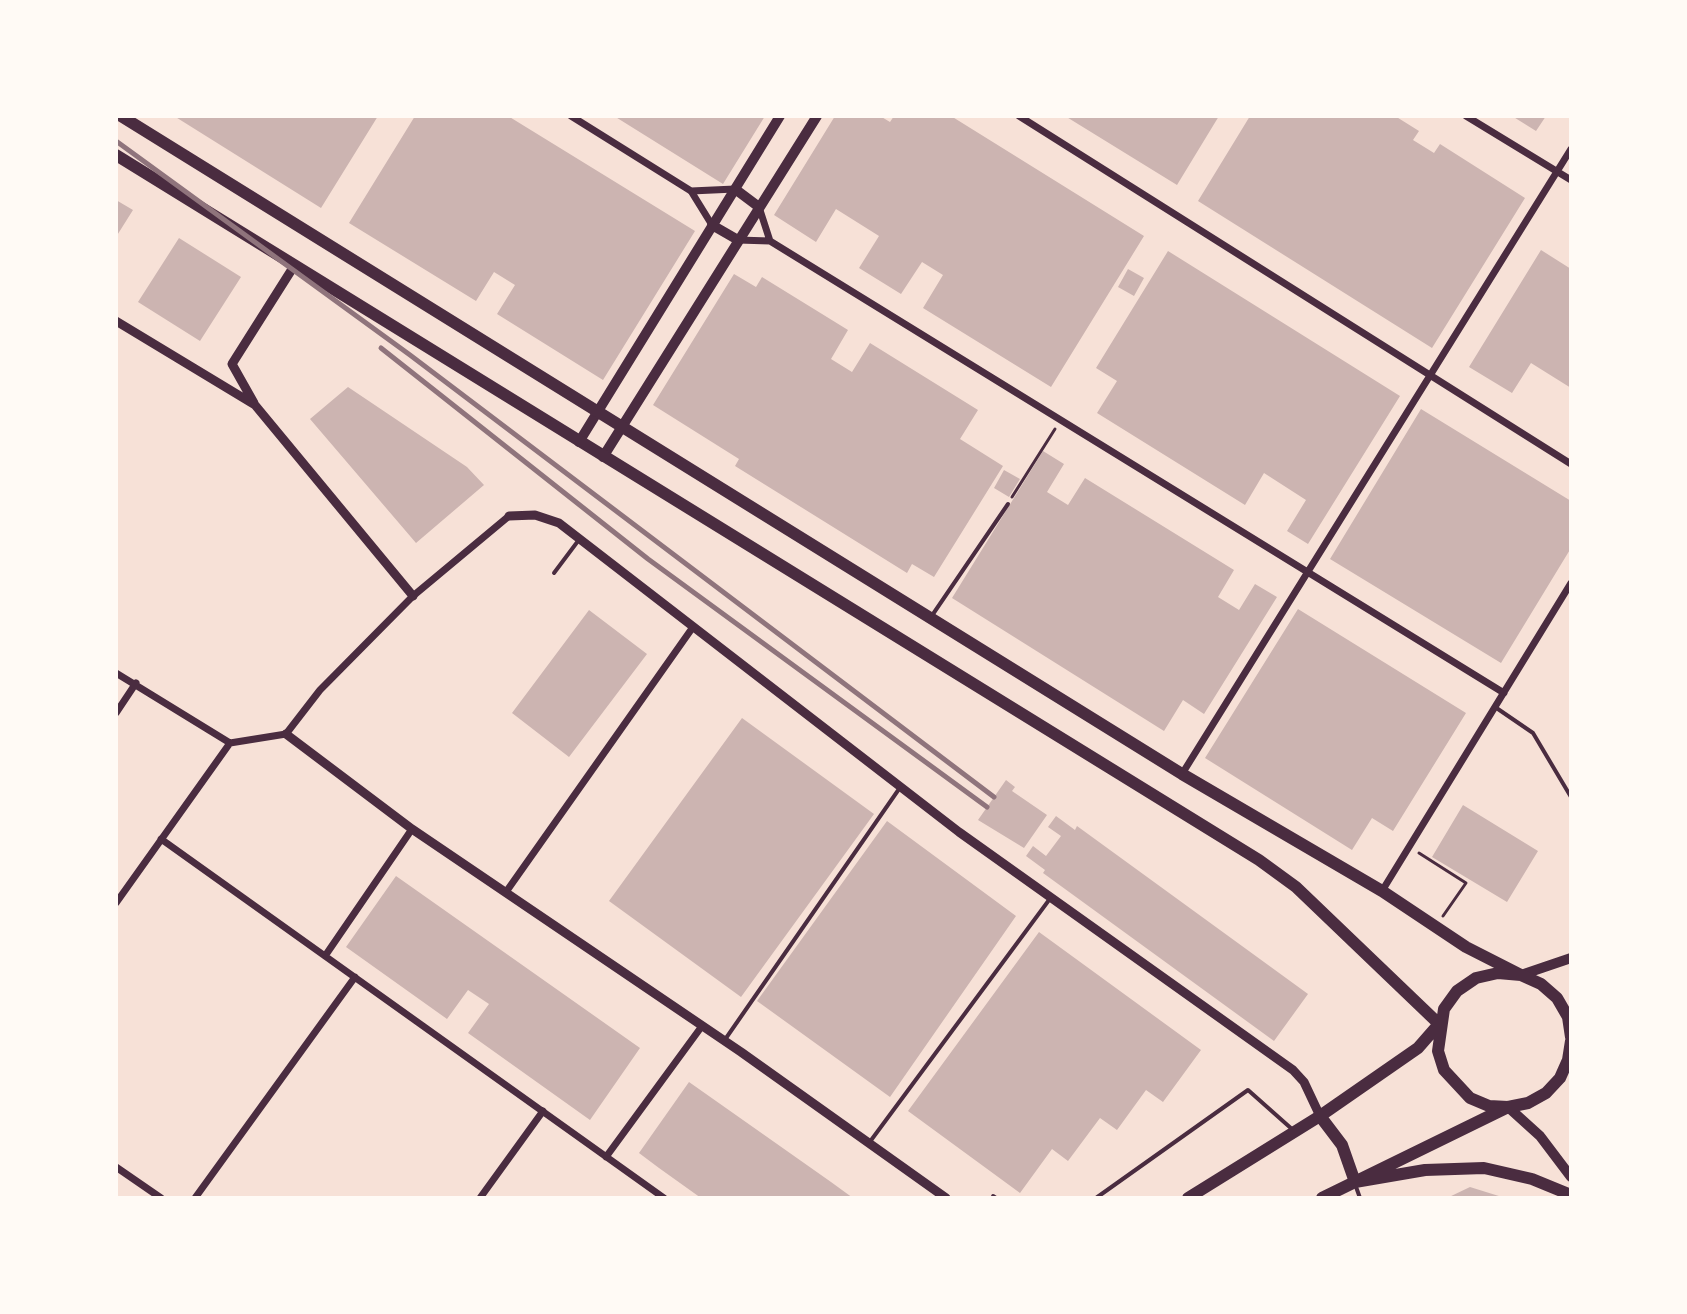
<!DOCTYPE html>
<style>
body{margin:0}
#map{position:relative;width:1687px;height:1314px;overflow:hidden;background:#f7e1d7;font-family:Arial,sans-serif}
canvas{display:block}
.frame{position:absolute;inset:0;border:118px solid #fffaf5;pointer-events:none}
</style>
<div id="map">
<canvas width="1687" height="1314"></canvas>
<div class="frame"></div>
</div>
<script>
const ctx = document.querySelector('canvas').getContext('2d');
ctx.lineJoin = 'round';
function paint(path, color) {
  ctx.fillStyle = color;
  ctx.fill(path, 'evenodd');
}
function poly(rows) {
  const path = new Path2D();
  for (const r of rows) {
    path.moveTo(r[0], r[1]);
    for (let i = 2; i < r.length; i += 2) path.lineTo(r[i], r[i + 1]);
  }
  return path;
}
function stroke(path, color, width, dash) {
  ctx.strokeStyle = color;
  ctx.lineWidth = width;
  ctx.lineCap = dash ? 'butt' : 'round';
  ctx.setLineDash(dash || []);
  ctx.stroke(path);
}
const building = poly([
 [174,116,378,116,321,208],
 [415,116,508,116,695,231,603,380,497,314,515,285,494,272,476,301,349,223],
 [614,116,765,116,723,184],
 [835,116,880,116,890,122,894,116,951,116,1144,236,1051,387,923,308,943,275,922,262,901,294,859,268,879,236,836,209,816,242,774,215],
 [1065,116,1219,116,1177,185],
 [1250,116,1395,116,1419,131,1413,140,1434,153,1440,144,1525,198,1432,348,1198,201],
 [1512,116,1546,116,1536,131],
 [116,200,133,210,116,237],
 [179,238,241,277,200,341,138,302],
 [1541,250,1571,269,1571,388,1531,363,1512,393,1469,367],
 [1168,251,1400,396,1308,544,1287,531,1306,500,1264,473,1245,505,1097,413,1117,381,1096,368],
 [1128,269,1144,278,1134,296,1118,287],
 [734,274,756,287,762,277,848,330,831,359,852,372,870,343,978,410,960,439,1003,466,934,577,912,564,907,573,735,466,739,459,653,405],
 [348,387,467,467,484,485,416,543,310,419],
 [1421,409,1571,501,1571,548,1501,663,1330,559],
 [1043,451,1064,464,1047,492,1068,505,1085,478,1234,570,1218,597,1239,610,1255,584,1277,597,1204,714,1183,700,1164,731,952,598],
 [1004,470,1020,479,1009,497,994,488],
 [1298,609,1466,713,1393,831,1372,818,1352,850,1205,758],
 [589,610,647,654,569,757,512,713],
 [742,718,874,814,741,997,609,901],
 [1006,780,1015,787,1012,791,1047,815,1024,848,978,820],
 [1463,805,1538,851,1507,902,1432,857],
 [1056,816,1075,830,1077,826,1308,994,1274,1041,1043,873,1045,870,1026,856,1033,846,1046,856,1061,836,1048,827],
 [887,821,1016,916,890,1097,757,1001],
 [396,876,640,1048,590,1120,468,1033,489,1004,468,990,447,1019,346,947],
 [1039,932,1201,1050,1163,1102,1146,1090,1117,1130,1100,1118,1068,1161,1052,1149,1020,1193,908,1111],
 [689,1082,831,1182,853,1198,701,1198,659,1168,639,1153],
 [1470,1187,1502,1197,1501,1198,1447,1198]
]);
const path = poly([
 [1012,497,1055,429],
 [1419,853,1466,883,1443,916]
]);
const service = poly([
 [554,573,578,541],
 [931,617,1008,504],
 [1495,707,1533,733,1571,797],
 [724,1041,899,789],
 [869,1143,1049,900],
 [1355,1184,1360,1198],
 [993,1196,996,1198],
 [1096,1198,1248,1090,1293,1130]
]);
const minor = poly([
 [571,116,691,191,712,225],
 [1019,116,1571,464],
 [1466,116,1571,180],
 [691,191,735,189],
 [759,207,770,241],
 [738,240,770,241,1504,693],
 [116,673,230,743],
 [116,713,136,683],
 [1182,774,1571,149],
 [161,839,664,1198],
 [1382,891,1571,583],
 [506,892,693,627],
 [116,903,230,743,286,734,320,690,413,596,509,516],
 [325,956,412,829],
 [606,1157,702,1026],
 [116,1167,161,1198],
 [195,1198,355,977],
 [480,1198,543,1111]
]);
const tertiary = poly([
 [116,321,255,405,413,596],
 [254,403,232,364,294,266],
 [509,516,535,515,559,523,959,832,1293,1070,1304,1082,1320,1116],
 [286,734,412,829,741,1052,946,1198]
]);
const secondary = poly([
 [735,189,759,207],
 [712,225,738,240],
 [579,442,780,116],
 [603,457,817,116],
 [1521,975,1571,958],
 [1508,1107,1540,1136,1571,1177]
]);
const primary = poly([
 [121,116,1182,774,1382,891,1466,947,1521,975],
 [116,155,1259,860,1296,887,1439,1024],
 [1571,1037,1568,1017,1557,998,1541,984,1521,975,1498,973,1476,978,1457,991,1444,1009,1438,1051,1444,1070,1470,1098,1489,1106,1508,1107,1528,1103,1546,1093,1560,1078,1568,1060,1571,1041],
 [1320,1116,1342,1145,1355,1182],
 [1355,1182,1425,1170,1484,1168,1532,1179,1571,1195],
 [1188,1198,1320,1116,1418,1048,1439,1024],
 [1322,1198,1506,1108]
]);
const rail = poly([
 [116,141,410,355,994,797],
 [381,348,648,559,987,807]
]);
paint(building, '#ccb4b1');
stroke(path, '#4a2c40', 3);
stroke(service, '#4a2c40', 4);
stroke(minor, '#4a2c40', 7);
stroke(tertiary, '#4a2c40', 9);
stroke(secondary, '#4a2c40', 10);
stroke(primary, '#4a2c40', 12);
stroke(rail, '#8f747c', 5);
</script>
